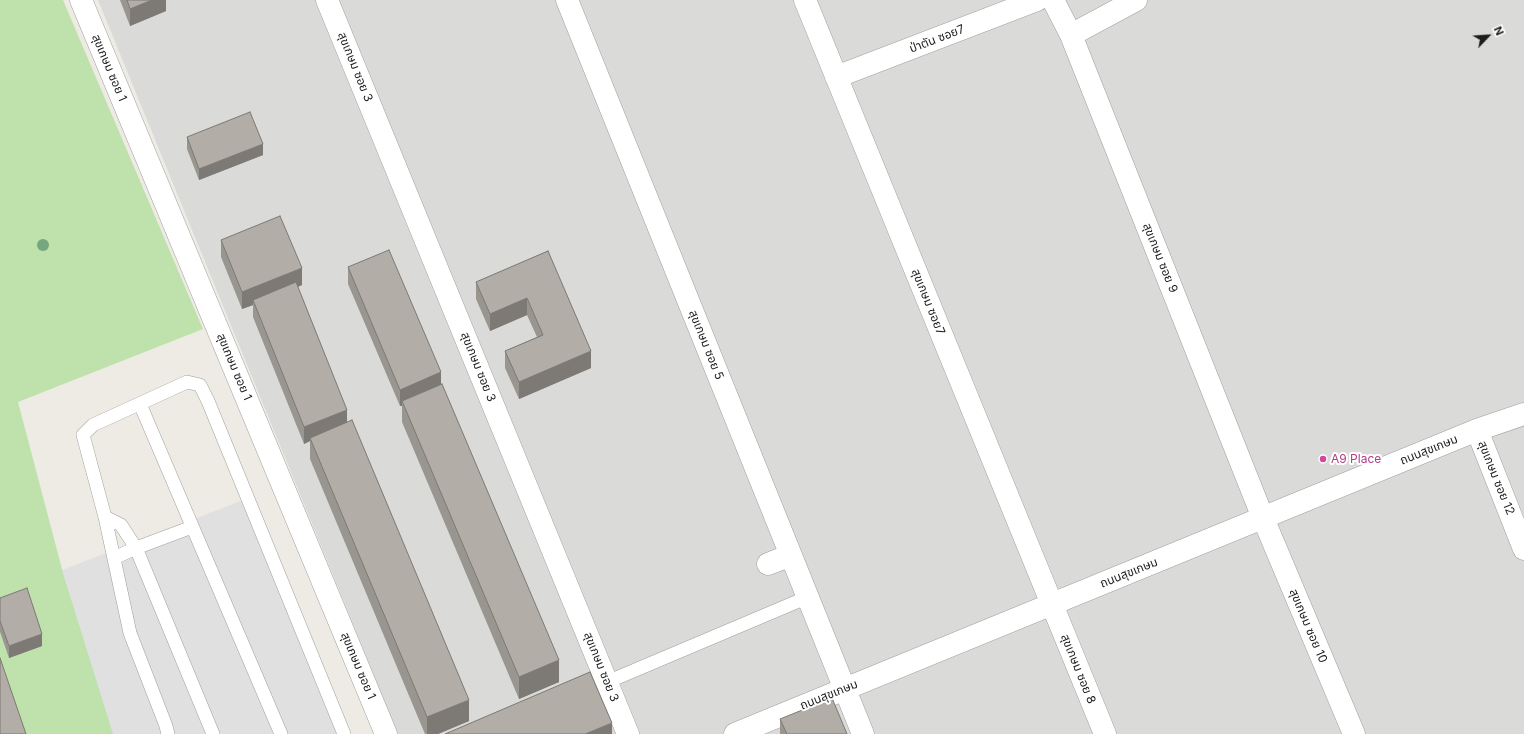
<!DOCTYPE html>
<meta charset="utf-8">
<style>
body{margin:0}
#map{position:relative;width:1524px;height:734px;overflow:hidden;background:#edebe3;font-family:Inter,sans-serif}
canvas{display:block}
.north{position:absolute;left:1468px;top:16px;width:40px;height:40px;-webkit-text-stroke:3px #fff;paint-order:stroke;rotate:65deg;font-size:11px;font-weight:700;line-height:16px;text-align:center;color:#1c1c1c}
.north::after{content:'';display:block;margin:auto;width:14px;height:18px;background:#1c1c1c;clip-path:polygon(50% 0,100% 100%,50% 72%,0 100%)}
</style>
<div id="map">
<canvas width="1524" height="734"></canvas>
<div class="north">N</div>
</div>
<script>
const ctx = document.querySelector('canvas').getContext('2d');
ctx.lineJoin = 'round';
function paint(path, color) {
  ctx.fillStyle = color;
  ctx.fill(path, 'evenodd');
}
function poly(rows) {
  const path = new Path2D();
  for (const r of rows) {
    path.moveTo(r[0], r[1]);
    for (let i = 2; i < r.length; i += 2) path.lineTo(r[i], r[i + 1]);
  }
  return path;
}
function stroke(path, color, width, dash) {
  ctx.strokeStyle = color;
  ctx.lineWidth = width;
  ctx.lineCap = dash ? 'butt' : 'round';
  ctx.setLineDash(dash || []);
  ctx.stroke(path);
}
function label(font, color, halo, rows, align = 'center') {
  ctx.font = font + ' Inter,"Noto Sans Thai",sans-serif';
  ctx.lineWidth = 4;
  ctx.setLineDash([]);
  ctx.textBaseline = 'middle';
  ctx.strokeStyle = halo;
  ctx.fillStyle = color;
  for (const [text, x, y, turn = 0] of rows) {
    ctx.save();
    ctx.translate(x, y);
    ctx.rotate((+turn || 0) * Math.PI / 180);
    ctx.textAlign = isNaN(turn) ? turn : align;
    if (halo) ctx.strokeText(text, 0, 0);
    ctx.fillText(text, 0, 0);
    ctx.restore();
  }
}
const residential = poly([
 [98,0,1524,0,1524,734,398,734]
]);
const grass = poly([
 [0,0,63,0,203,329,18,402,62,569,114,734,19,734,0,679,0,632,9,657,0,609]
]);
const parking = poly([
 [246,499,349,734,113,734,62,570]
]);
const service = poly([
 [140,404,281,734],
 [105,517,121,525,136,548,213,734],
 [114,558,136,548,192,527],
 [607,682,808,597],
 [168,734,166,726,130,633,105,517,83,435,93,425,187,382,200,385,208,401,344,734]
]);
const minor = poly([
 [81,0,386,734],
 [327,0,628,734],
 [567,0,863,734],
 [805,0,1105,734],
 [1053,0,1071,35,1263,518,1354,734],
 [1071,35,1136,0],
 [836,77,1037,0],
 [1477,430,1524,549],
 [768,564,791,555],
 [735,734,1477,430,1524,414]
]);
const trees = [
 [43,245]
];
const wall = poly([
 [120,0,166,0,166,11,130,26],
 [187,137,263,155,199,180,187,149],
 [221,240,302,285,298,287,347,422,469,721,438,734,425,734,310,459,310,441,304,444,253,317,253,305,242,309,221,257],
 [548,251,591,368,519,399,505,368,505,351,537,337,527,315,490,331,476,299,476,282],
 [348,267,441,384,559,682,519,699,402,422,402,406,400,406,348,284],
 [0,598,42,646,9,658,0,632],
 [780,719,847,734,780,734]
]);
const shadedWall = poly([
 [152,0,166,0,166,11,130,26,130,9],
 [263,144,263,155,199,180,199,169],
 [302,268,302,285,255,304,253,300,253,305,242,309,242,292],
 [527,298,527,315,490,331,490,314],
 [591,351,591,368,519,399,519,382],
 [441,372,441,389,402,401,402,406,400,406,400,390],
 [347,410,347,427,310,438,310,441,304,444,304,427],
 [42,634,42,646,9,658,9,646],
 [559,660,559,682,519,699,519,677],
 [469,700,469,721,438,734,427,734,427,717],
 [612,723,612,734,585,734]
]);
const building = poly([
 [127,0,152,0,130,9,127,0],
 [250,112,263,144,199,169,187,137,250,112],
 [280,216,302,268,242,292,221,240,280,216],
 [389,250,441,372,400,390,348,267,389,250],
 [548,251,591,351,519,382,505,351,543,335,527,298,490,314,476,282,548,251],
 [296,282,347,410,304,427,253,300,296,282],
 [442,384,559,660,519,677,402,401,442,384],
 [352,420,469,700,427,717,310,438,352,420],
 [27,588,42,634,9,646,0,621,0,598,27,588],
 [0,658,26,734,0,734,0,658],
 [590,672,612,723,585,734,445,734,590,672],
 [832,698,847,734,787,734,780,719,832,698]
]);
const markers = [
 [1323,459,4,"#d1479c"]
];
const streetNames = [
 ["ป่าตัน ซอย7",937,39,-21],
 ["สุขเกษม ซอย 3",355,67,68],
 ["สุขเกษม ซอย 1",109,68,67],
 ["สุขเกษม ซอย 9",1160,258,68],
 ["สุขเกษม ซอย7",928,302,68],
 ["สุขเกษม ซอย 5",706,345,68],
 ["สุขเกษม ซอย 1",234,367,67],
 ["สุขเกษม ซอย 3",478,367,68],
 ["ถนนสุขเกษม",1429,450,-22],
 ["สุขเกษม ซอย 12",1496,478,68],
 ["ถนนสุขเกษม",1129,573,-22],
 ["สุขเกษม ซอย 10",1308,626,67],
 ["สุขเกษม ซอย 1",358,666,67],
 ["สุขเกษม ซอย 3",601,667,68],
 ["สุขเกษม ซอย 8",1078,669,68],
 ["ถนนสุขเกษม",829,695,-22]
];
const hotelNames = [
 ["A9 Place",1331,459]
];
paint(residential, '#dadad9');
paint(grass, '#bfe2ad');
paint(parking, '#e0e0e0');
stroke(service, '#a0a0a0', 14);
stroke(minor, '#a0a0a0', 23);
stroke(service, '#fff', 13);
stroke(minor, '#fff', 22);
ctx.fillStyle = '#77a77e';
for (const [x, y] of trees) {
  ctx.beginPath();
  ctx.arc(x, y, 6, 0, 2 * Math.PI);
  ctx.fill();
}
paint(wall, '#99958f');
paint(shadedWall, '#7d7974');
paint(building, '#b2ada6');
stroke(building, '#7d7974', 1);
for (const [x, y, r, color] of markers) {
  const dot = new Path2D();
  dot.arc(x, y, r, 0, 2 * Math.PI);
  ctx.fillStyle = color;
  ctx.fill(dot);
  stroke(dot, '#fff', 1.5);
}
label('12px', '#1c1c1c', '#fff', streetNames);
label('12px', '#b23c85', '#fff', hotelNames, 'left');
</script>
